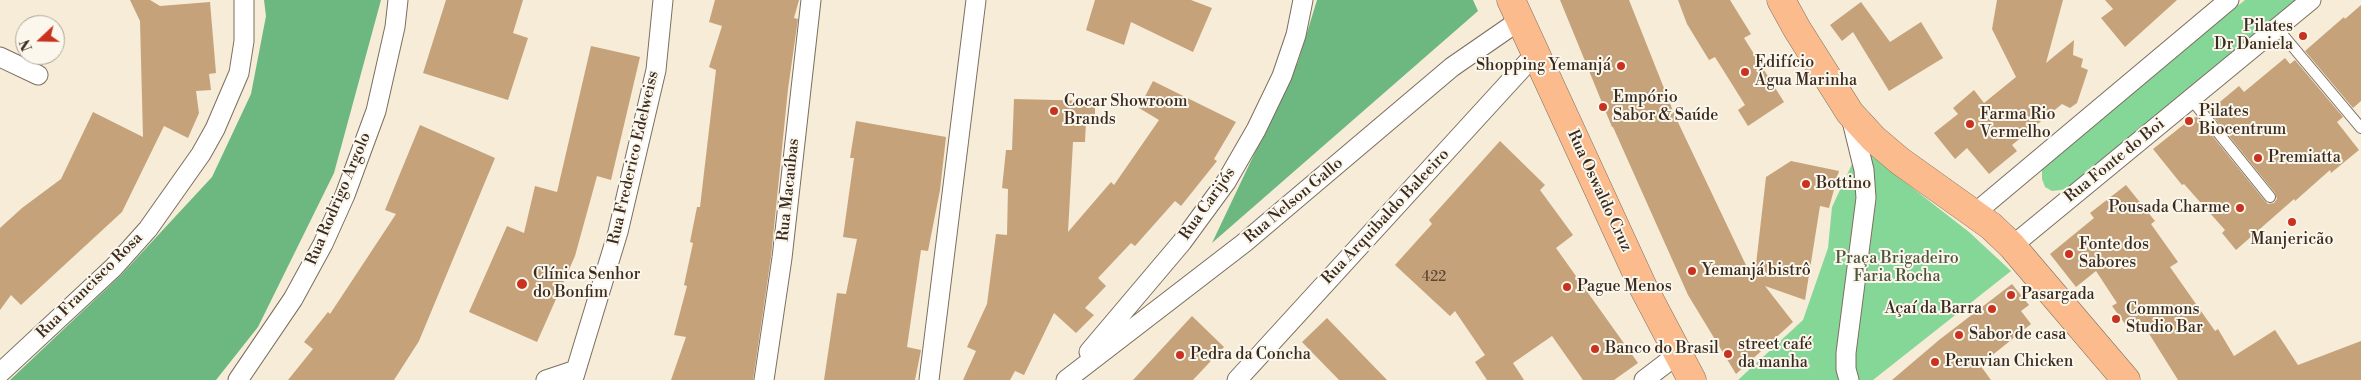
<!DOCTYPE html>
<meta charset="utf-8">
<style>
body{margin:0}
#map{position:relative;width:2361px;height:380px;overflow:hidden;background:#f6ecd7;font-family:"Libre Bodoni",serif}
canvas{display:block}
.north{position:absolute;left:15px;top:15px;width:50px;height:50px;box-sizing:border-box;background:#fbf7ec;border:1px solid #aea59a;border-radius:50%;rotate:249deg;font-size:14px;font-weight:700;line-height:20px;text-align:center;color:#3b2a1e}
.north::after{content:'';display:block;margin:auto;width:18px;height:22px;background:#c8321e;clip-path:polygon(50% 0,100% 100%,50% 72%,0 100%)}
</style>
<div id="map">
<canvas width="2361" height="380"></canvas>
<div class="north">N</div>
</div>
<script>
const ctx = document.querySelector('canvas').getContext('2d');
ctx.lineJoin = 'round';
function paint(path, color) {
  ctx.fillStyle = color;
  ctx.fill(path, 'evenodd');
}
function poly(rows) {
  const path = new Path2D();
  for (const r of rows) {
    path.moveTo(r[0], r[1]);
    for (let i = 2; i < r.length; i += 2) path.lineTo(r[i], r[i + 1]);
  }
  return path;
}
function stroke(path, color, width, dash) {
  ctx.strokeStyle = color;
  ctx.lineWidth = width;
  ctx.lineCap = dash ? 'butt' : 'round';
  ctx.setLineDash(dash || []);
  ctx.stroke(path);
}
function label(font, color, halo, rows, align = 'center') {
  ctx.font = font + ' "Libre Bodoni",serif';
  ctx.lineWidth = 4;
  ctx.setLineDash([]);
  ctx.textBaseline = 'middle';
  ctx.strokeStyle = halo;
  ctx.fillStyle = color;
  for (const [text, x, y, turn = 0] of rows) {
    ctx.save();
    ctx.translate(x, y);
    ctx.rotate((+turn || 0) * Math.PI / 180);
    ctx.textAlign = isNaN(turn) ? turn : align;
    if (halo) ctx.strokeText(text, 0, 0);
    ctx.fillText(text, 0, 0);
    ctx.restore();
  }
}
const green = poly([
 [2245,0,2296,0,2068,189,2052,191,2045,187,2042,179,2042,170,2047,162],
 [1860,147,1969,232,2011,271,1873,380,1732,380,1738,380,1803,320,1828,248,1832,207]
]);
const forest = poly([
 [264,0,381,0,334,173,258,327,216,380,10,380,122,274,212,177,251,94,266,16],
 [1317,0,1473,0,1478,11,1212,243,1298,62]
]);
const building = poly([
 [130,0,150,0,160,6,210,2,216,73,209,74,211,90,196,91,199,113,188,138,164,126,122,212,21,305,11,295,0,310,0,228,22,208,61,179,93,112,143,137,140,21],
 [446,0,523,0,513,33,528,38,508,100,423,73],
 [715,0,799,0,794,18,798,19,788,89,771,257,753,380,671,380,686,337,674,335,687,286,684,285,693,243,690,242,697,207,700,207,716,70,709,67,722,26,709,22],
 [1095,0,1191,0,1212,8,1193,52,1131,22,1124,45,1086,30],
 [1560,0,1629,0,1675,116,1754,282,1766,177,1791,161,1839,171,1829,208,1820,206,1805,300,1765,286,1793,322,1736,374,1688,295,1613,127,1612,127],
 [1678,0,1730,0,1751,34,1744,38,1784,102,1748,126,1738,110,1745,105,1715,57,1709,60,1687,24],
 [1997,0,2063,0,2046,63,2074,40,2073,55,2083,59,2081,67,2088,70,2077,103,2070,108,2062,104,2012,145,2017,151,1989,174,1967,148,1955,159,1934,133,1958,114,1953,108,1974,90,1984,103,2016,77,1992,29],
 [2105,0,2177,0,2125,47,2101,18,2113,9],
 [1861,2,1890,42,1921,22,1943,58,1889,91,1853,32,1842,41,1830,25],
 [2361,5,2361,101,2353,108,2305,51,2344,17,2345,19],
 [591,46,640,57,611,180,597,176,575,256,537,342,469,312,507,226,524,233,535,186,557,192],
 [2285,58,2290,64,2295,60,2343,117,2337,122,2359,150,2331,173,2330,170,2295,201,2294,199,2236,250,2222,233,2225,230,2184,184,2182,185,2153,149,2192,118,2197,117,2265,201,2268,204,2274,203,2277,199,2275,193,2209,111,2239,86,2244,92],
 [1153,81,1236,122,1214,159,1217,161,1181,206,1175,201,1135,246,1131,243,1098,278,1106,286,1085,308,1094,315,1076,333,1054,313,1024,375,1015,371,1010,380,963,380,976,351,967,347,987,304,996,234,1007,235,1008,189,1002,188,1006,150,1012,150,1014,99,1095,101,1095,121,1086,121,1085,142,1073,142,1068,232,1111,182,1114,185,1159,120,1139,108],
 [856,121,946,137,940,190,928,251,921,250,907,347,921,350,915,380,824,380,837,293,846,294,857,239,843,237,854,158,850,158],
 [420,125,495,158,419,341,394,380,288,380,313,349,304,342,328,312,330,314,396,214,385,210],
 [1500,141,1545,185,1540,190,1573,235,1556,248,1638,363,1614,380,1583,380,1552,336,1513,363,1524,380,1487,380,1475,362,1485,355,1455,311,1450,316,1395,265,1432,224,1429,220],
 [2126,185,2155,221,2151,224,2178,262,2170,267,2215,331,2218,329,2234,356,2275,330,2298,365,2361,341,2361,380,2178,380,2143,324,2131,332,2112,306,2117,303,2096,271,2076,287,2050,254,2094,218,2090,213],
 [2012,284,2029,305,2021,311,2031,324,1980,365,1991,380,1892,380,1939,340],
 [1192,316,1224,347,1193,380,1133,380],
 [1327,318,1387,380,1339,380,1302,342]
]);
const lane = poly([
 [2277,28,2361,128],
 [2191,99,2270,197]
]);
const street = poly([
 [0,57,38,75],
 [1975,213,2229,0],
 [2012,246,2311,0],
 [1089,352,1182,242,1226,182,1256,130,1282,76,1296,35,1303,0],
 [0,373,114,267,148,229,201,154,215,129,239,73,244,41,244,0],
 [238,380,293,299,323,244,345,195,376,111,395,27,398,0],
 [546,380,576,370],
 [573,380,618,232,656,70,663,0],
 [764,380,782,258,811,0],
 [929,380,976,0],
 [1066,380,1244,243,1452,67,1520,20],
 [1237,380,1536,53],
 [1644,380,1678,354],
 [1849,380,1846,369,1846,353,1866,198,1864,170,1851,117]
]);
const primary = poly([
 [1511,0,1643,287,1692,380],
 [1781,0,1797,29,1850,113,1874,139,1900,161,1991,226,2012,246,2126,380]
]);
const markers = [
 [2303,36,5,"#c8321e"],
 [1621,66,5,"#c8321e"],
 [1745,72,5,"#c8321e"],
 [1603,107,5,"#c8321e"],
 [1054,111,5,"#c8321e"],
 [2189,121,5,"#c8321e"],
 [1970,124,5,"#c8321e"],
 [2258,158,5,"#c8321e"],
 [1806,184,5,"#c8321e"],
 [2240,208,5,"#c8321e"],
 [2292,222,5,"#c8321e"],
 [2069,254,5,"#c8321e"],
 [1692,271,5,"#c8321e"],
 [522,284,6,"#c8321e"],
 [1567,287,5,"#c8321e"],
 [2011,295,5,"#c8321e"],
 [1992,309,5,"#c8321e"],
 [2116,319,5,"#c8321e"],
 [1959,335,5,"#c8321e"],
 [1595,349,5,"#c8321e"],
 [1728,354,5,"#c8321e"],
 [1180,355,5,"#c8321e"],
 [1935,362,5,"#c8321e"]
];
const numberNames = [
 ["422",1434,278]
];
const poiNames = [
 ["Pilates",2293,27,"right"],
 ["Dr Daniela",2293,45,"right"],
 ["Edifício",1755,63],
 ["Água Marinha",1755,81],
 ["Shopping Yemanjá",1611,66,"right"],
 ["Empório",1613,98],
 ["Sabor & Saúde",1613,116],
 ["Cocar Showroom",1064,102],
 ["Brands",1064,120],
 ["Pilates",2199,112],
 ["Biocentrum",2199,130],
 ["Farma Rio",1980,115],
 ["Vermelho",1980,133],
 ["Premiatta",2268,158],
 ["Bottino",1816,184],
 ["Pousada Charme",2230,208,"right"],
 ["Manjericão",2292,240,"center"],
 ["Fonte dos",2079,245],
 ["Sabores",2079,263],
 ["Yemanjá bistrô",1702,271],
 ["Clínica Senhor",533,275],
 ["do Bonfim",533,293],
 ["Pague Menos",1577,287],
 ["Pasargada",2021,295],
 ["Açaí da Barra",1982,309,"right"],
 ["Commons",2126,310],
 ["Studio Bar",2126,328],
 ["Sabor de casa",1969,335],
 ["street café",1738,345],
 ["da manha",1738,363],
 ["Banco do Brasil",1605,349],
 ["Pedra da Concha",1190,355],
 ["Peruvian Chicken",1945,362]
];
const streetNames = [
 ["Rua Frederico Edelweiss",634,158,-77],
 ["Rua Fonte do Boi",2115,161,-39],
 ["Rua Macaúbas",789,190,-84],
 ["Rua Oswaldo Cruz",1599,191,65],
 ["Rua Rodrigo Argolo",339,199,-67],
 ["Rua Nelson Gallo",1294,201,-40],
 ["Rua Carijós",1208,204,-55],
 ["Rua Arquibaldo Baleeiro",1386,217,-47],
 ["Rua Francisco Rosa",90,286,-45]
];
const parkNames = [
 ["Praça Brigadeiro",1897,259],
 ["Faria Rocha",1897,277]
];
paint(green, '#85d798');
paint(forest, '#6cb880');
paint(building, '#c5a27a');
stroke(lane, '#7c6e5f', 12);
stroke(street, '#7c6e5f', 21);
stroke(primary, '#7c6e5f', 29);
stroke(lane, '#fff', 10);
stroke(street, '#fff', 19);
stroke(primary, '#fbbb8d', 28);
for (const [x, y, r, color] of markers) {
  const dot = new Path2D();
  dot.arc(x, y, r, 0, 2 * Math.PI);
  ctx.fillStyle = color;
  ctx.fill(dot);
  stroke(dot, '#fbf7ec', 2);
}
label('14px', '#5e4835', null, numberNames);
label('16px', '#3b2a1e', '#fbf7ec', poiNames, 'left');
label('16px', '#3b2a1e', '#fbf7ec', streetNames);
label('16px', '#4e553c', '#fbf7ec', parkNames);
</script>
